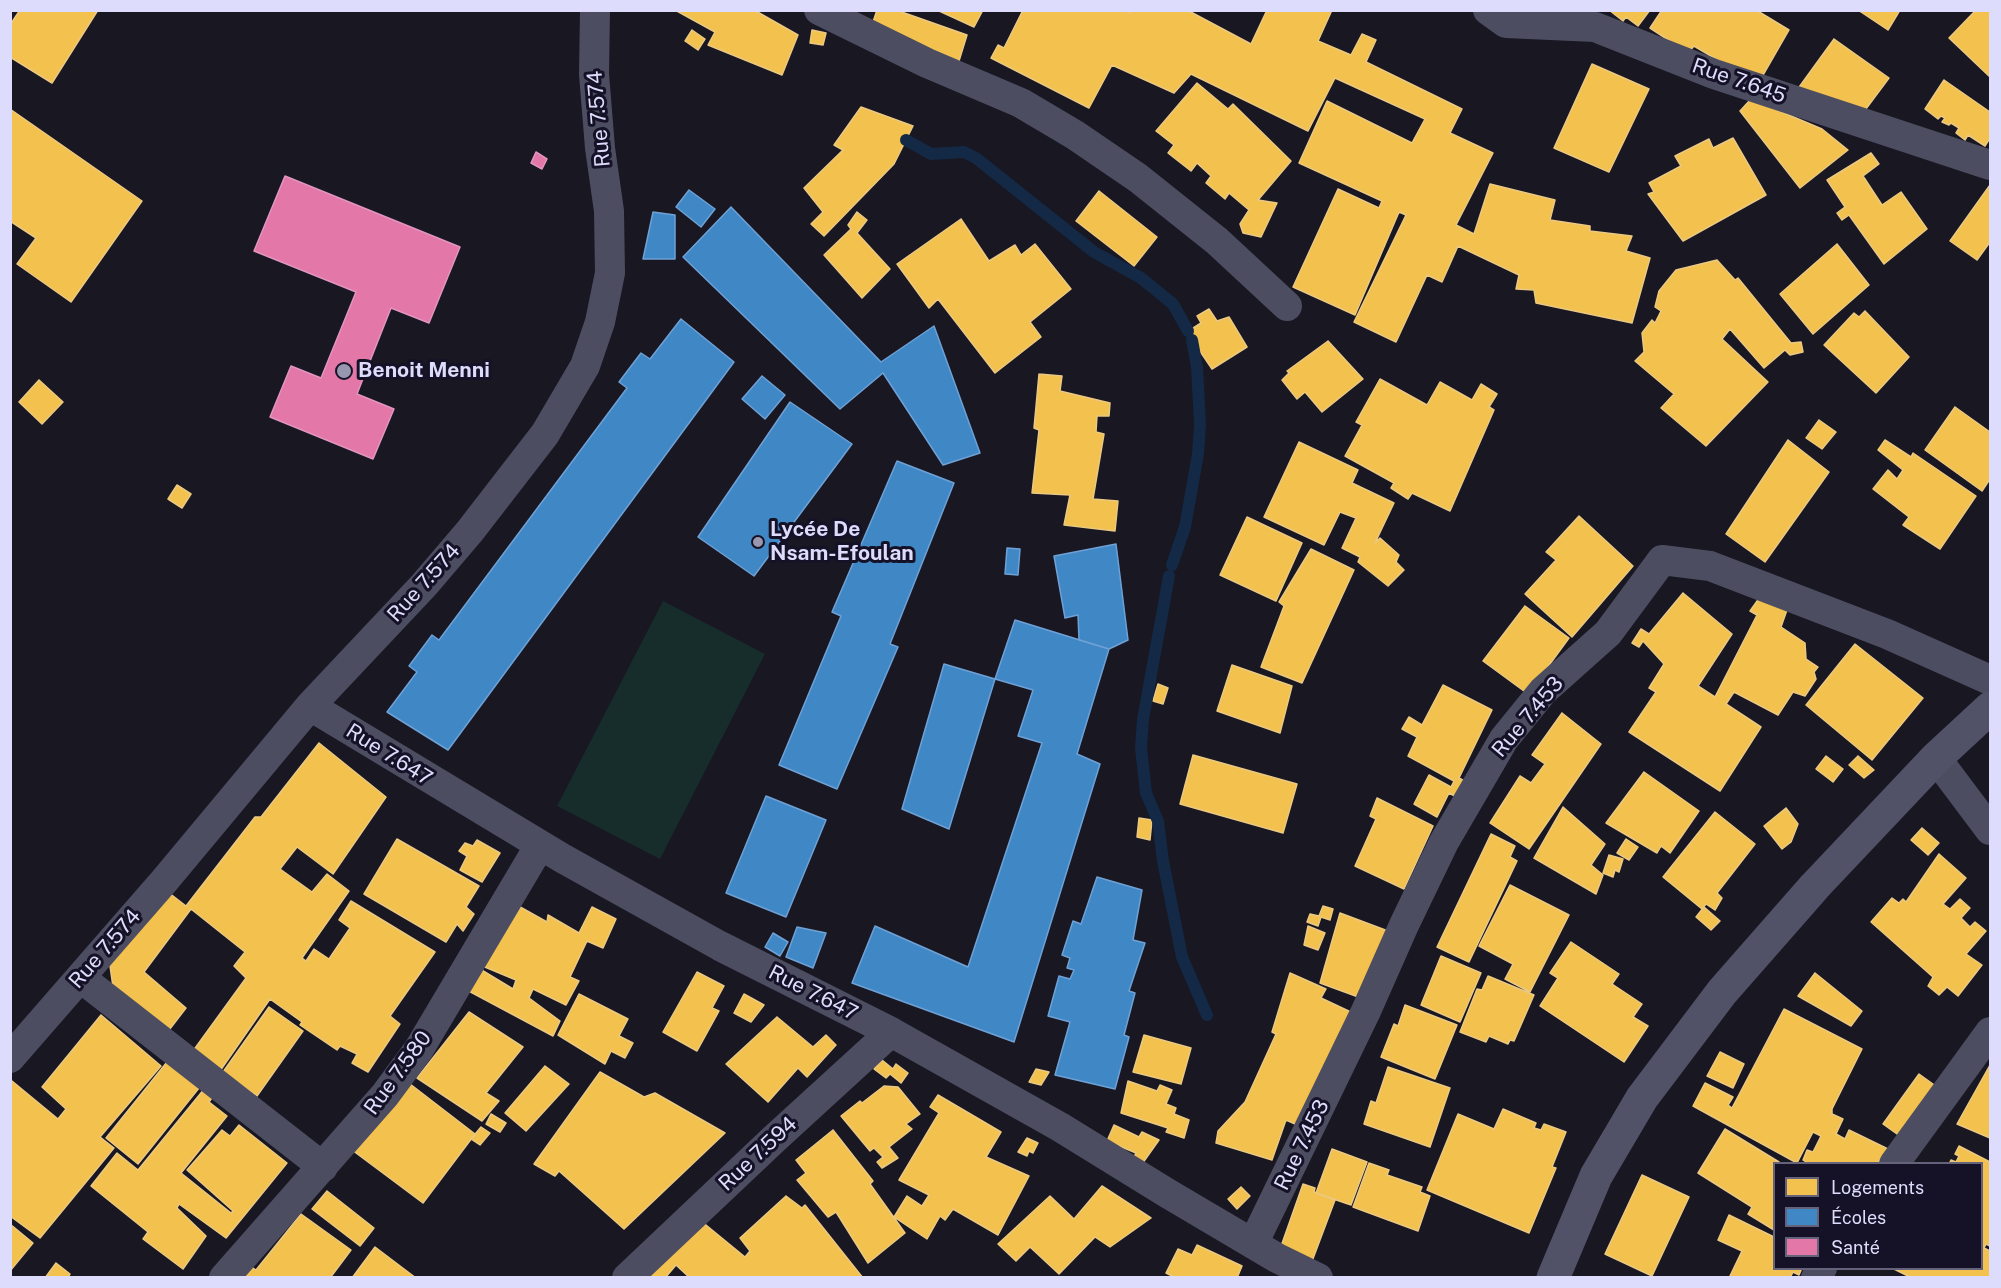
<!DOCTYPE html>
<meta charset="utf-8">
<style>
body{margin:0}
#map{position:relative;width:2001px;height:1288px;overflow:hidden;background:#181722;font-family:"Public Sans",sans-serif}
canvas{display:block}
.frame{position:absolute;inset:0;border:12px solid #dedcfc;pointer-events:none}
.legend{position:absolute;left:1773px;top:1162px;width:210px;height:108px;box-sizing:border-box;background:#151227;border:2px solid #65637c;margin:0;padding:8px 10px;list-style:none;font-size:18px;color:#dedcfc}
.legend li{display:flex;align-items:center;gap:12px;height:30px}
.legend b{width:30px;border:2px solid #65637c}
</style>
<div id="map">
<canvas width="2001" height="1288"></canvas>
<div class="frame"></div>
<ul class="legend">
<li><b style="height:16px;background:#f2c14e"></b>Logements</li>
<li><b style="height:16px;background:#3f88c5"></b>Écoles</li>
<li><b style="height:16px;background:#e377a8"></b>Santé</li>
</ul>
</div>
<script>
const ctx = document.querySelector('canvas').getContext('2d');
ctx.lineJoin = 'round';
function paint(path, color) {
  ctx.fillStyle = color;
  ctx.fill(path, 'evenodd');
}
function poly(rows) {
  const path = new Path2D();
  for (const r of rows) {
    path.moveTo(r[0], r[1]);
    for (let i = 2; i < r.length; i += 2) path.lineTo(r[i], r[i + 1]);
  }
  return path;
}
function stroke(path, color, width, dash) {
  ctx.strokeStyle = color;
  ctx.lineWidth = width;
  ctx.lineCap = dash ? 'butt' : 'round';
  ctx.setLineDash(dash || []);
  ctx.stroke(path);
}
function label(font, color, halo, rows, align = 'center') {
  ctx.font = font + ' "Public Sans",sans-serif';
  ctx.lineWidth = 6;
  ctx.setLineDash([]);
  ctx.textBaseline = 'middle';
  ctx.strokeStyle = halo;
  ctx.fillStyle = color;
  for (const [text, x, y, turn = 0] of rows) {
    ctx.save();
    ctx.translate(x, y);
    ctx.rotate((+turn || 0) * Math.PI / 180);
    ctx.textAlign = isNaN(turn) ? turn : align;
    if (halo) ctx.strokeText(text, 0, 0);
    ctx.fillText(text, 0, 0);
    ctx.restore();
  }
}
const green = poly([
 [663,601,765,654,660,859,557,806]
]);
const homes = poly([
 [20,10,98,10,52,83,10,57,10,25,20,10],
 [675,10,754,10,798,35,782,75,708,45,715,32,675,10],
 [877,10,896,10,967,35,959,61,870,31,877,10],
 [937,10,983,10,974,27,937,10],
 [1023,10,1126,10,1130,13,1132,10,1187,10,1251,44,1267,10,1332,10,1318,41,1351,55,1362,34,1376,40,1366,62,1462,109,1450,133,1493,153,1456,225,1474,234,1490,184,1555,200,1550,220,1590,226,1590,231,1632,236,1626,251,1650,258,1632,323,1536,303,1534,290,1516,289,1519,275,1458,246,1442,282,1427,275,1396,342,1354,322,1406,215,1399,212,1355,315,1293,287,1338,189,1379,208,1382,201,1299,163,1327,101,1412,143,1425,119,1335,78,1308,131,1191,74,1174,93,1112,65,1089,108,991,58,998,45,1004,48,1023,10],
 [1609,10,1650,10,1638,26,1626,17,1623,21,1609,10],
 [1662,10,1756,10,1789,30,1758,84,1694,46,1688,53,1650,28,1662,10],
 [1858,10,1900,10,1888,30,1858,10],
 [1976,10,1990,10,1990,77,1949,38,1976,10],
 [692,30,705,39,698,50,685,41,692,30],
 [812,30,826,33,823,45,810,43,812,30],
 [1834,39,1889,78,1851,129,1797,90,1834,39],
 [1592,64,1649,89,1609,172,1554,148,1592,64],
 [1944,80,1990,112,1990,138,1985,146,1968,135,1965,140,1956,133,1959,128,1951,123,1949,125,1942,122,1945,118,1941,116,1938,119,1925,109,1944,80],
 [1197,83,1228,109,1233,104,1291,161,1258,200,1277,203,1261,237,1243,233,1240,224,1249,210,1229,193,1225,199,1206,183,1211,176,1197,163,1191,171,1168,153,1174,145,1156,131,1197,83],
 [1751,99,1822,129,1848,150,1800,188,1740,111,1751,99],
 [861,107,913,126,894,164,824,236,811,224,823,212,804,188,843,150,834,145,861,107],
 [10,109,142,201,71,302,17,264,36,238,10,221,10,109],
 [1733,138,1766,195,1683,241,1648,194,1654,192,1649,183,1681,166,1675,156,1709,139,1713,148,1733,138],
 [1871,153,1879,164,1863,176,1882,205,1901,192,1927,229,1884,264,1849,215,1842,220,1837,213,1845,207,1827,180,1871,153],
 [1990,185,1990,242,1977,260,1950,241,1990,185],
 [1099,191,1157,237,1134,266,1076,221,1099,191],
 [857,212,867,220,857,233,890,269,862,298,824,255,851,229,848,225,857,212],
 [961,219,989,261,1015,245,1021,255,1035,244,1071,289,1030,322,1041,337,995,373,938,299,929,308,897,264,961,219],
 [1837,244,1869,285,1813,334,1780,294,1837,244],
 [1717,260,1735,280,1738,278,1791,343,1801,342,1803,352,1790,355,1785,350,1764,368,1730,329,1722,339,1768,382,1706,446,1661,408,1674,394,1635,361,1644,352,1642,333,1652,320,1655,323,1661,311,1655,307,1659,291,1676,270,1717,260],
 [1209,309,1217,321,1229,317,1247,347,1212,369,1187,332,1201,323,1197,316,1209,309],
 [1865,311,1909,357,1876,393,1824,345,1854,313,1859,317,1865,311],
 [1328,341,1363,379,1322,412,1305,392,1297,399,1282,380,1289,373,1287,371,1328,341],
 [1039,374,1062,376,1060,391,1110,403,1109,416,1097,416,1096,432,1104,434,1093,499,1118,501,1115,531,1064,525,1070,495,1032,493,1039,430,1034,428,1039,374],
 [1380,379,1427,405,1440,382,1472,400,1481,384,1497,394,1489,407,1494,410,1450,511,1412,493,1408,499,1391,488,1394,483,1345,456,1362,425,1356,422,1380,379],
 [39,380,63,402,42,424,19,402,39,380],
 [1955,407,1990,432,1990,479,1982,491,1925,450,1955,407],
 [1819,420,1836,432,1822,449,1806,438,1819,420],
 [1788,440,1829,472,1765,562,1726,534,1788,440],
 [1885,440,1911,457,1913,453,1976,496,1940,549,1903,525,1909,517,1873,489,1888,470,1897,479,1903,470,1878,450,1885,440],
 [1299,442,1358,470,1352,483,1394,503,1375,543,1380,538,1399,555,1396,562,1404,570,1388,586,1358,562,1360,557,1342,548,1356,518,1340,512,1324,545,1264,517,1299,442],
 [177,485,191,494,182,508,168,499,177,485],
 [1579,516,1633,566,1572,637,1525,594,1556,560,1546,552,1579,516],
 [1247,517,1302,543,1276,601,1220,575,1247,517],
 [1311,549,1354,570,1302,683,1261,667,1284,606,1279,602,1311,549],
 [1683,593,1732,634,1698,686,1715,697,1757,615,1750,611,1760,597,1788,607,1781,627,1805,643,1806,659,1818,667,1814,672,1816,679,1805,696,1793,692,1778,715,1734,692,1726,704,1761,727,1720,791,1629,732,1656,692,1649,688,1664,664,1643,641,1639,647,1632,643,1641,629,1649,634,1683,593],
 [1525,606,1569,638,1528,694,1483,661,1525,606],
 [1855,644,1923,698,1872,760,1806,705,1855,644],
 [1232,665,1292,686,1280,733,1217,711,1232,665],
 [1158,684,1168,688,1163,704,1153,701,1158,684],
 [1443,685,1492,710,1459,778,1468,783,1460,799,1449,793,1437,817,1414,804,1429,775,1451,787,1454,781,1408,756,1417,737,1402,729,1409,717,1422,725,1443,685],
 [1562,713,1601,744,1529,849,1490,823,1520,776,1531,783,1545,764,1532,755,1562,713],
 [319,743,386,797,333,874,297,847,280,869,312,892,327,874,349,891,302,958,306,961,314,949,329,959,350,928,339,920,351,901,435,952,390,1016,400,1024,368,1072,352,1063,357,1054,340,1046,337,1050,300,1025,302,1022,270,999,220,1071,193,1051,246,978,234,966,245,952,191,909,144,972,186,1008,166,1034,114,994,109,959,164,889,186,906,255,817,261,817,319,743],
 [1193,755,1297,784,1283,833,1180,804,1193,755],
 [1826,756,1843,769,1833,782,1816,769,1826,756],
 [1858,756,1874,770,1864,778,1849,765,1858,756],
 [1644,772,1699,811,1670,853,1661,846,1657,853,1606,823,1644,772],
 [1377,798,1433,826,1404,889,1355,866,1376,819,1370,816,1377,798],
 [1563,807,1605,844,1591,865,1603,875,1596,894,1534,858,1563,807],
 [1786,808,1798,824,1791,842,1782,849,1764,826,1786,808],
 [1715,812,1755,844,1717,893,1722,898,1715,910,1706,904,1702,909,1663,877,1715,812],
 [1139,818,1152,820,1150,840,1137,837,1139,818],
 [1922,828,1939,843,1928,855,1911,840,1922,828],
 [1491,834,1515,846,1510,857,1517,861,1469,962,1437,947,1491,834],
 [397,839,479,886,466,907,474,914,463,931,457,924,446,942,364,894,397,839],
 [1626,839,1638,847,1629,860,1617,853,1626,839],
 [477,840,500,853,482,882,460,870,467,856,459,851,465,843,473,846,477,840],
 [1939,854,1966,878,1943,904,1950,909,1960,899,1970,908,1961,918,1970,927,1975,922,1986,931,1966,954,1982,965,1958,996,1947,987,1939,995,1928,986,1933,977,1871,922,1892,898,1899,903,1903,899,1906,902,1939,854],
 [1609,855,1623,859,1619,872,1615,870,1613,877,1603,873,1609,855],
 [1510,885,1569,915,1530,992,1505,979,1513,964,1479,946,1510,885],
 [513,903,547,922,548,915,579,933,592,907,616,919,603,948,587,941,570,977,579,981,566,1005,533,989,529,998,560,1021,553,1036,465,989,475,966,513,989,516,980,480,965,513,903],
 [1323,906,1333,909,1330,920,1321,917,1318,926,1307,922,1310,914,1319,916,1323,906],
 [1704,907,1720,921,1711,930,1696,917,1704,907],
 [1340,913,1388,931,1361,998,1320,983,1340,913],
 [1308,926,1325,933,1318,950,1304,945,1308,926],
 [1571,942,1619,974,1612,984,1642,1004,1633,1017,1648,1026,1624,1062,1540,1006,1558,978,1550,973,1571,942],
 [1441,956,1481,973,1460,1022,1421,1005,1441,956],
 [697,972,724,986,712,1008,719,1011,697,1051,663,1032,697,972],
 [1290,973,1326,989,1321,998,1355,1014,1304,1128,1286,1120,1272,1160,1216,1143,1218,1131,1245,1102,1276,1034,1272,1032,1290,973],
 [1815,973,1862,1011,1851,1026,1798,996,1815,973],
 [1488,976,1534,995,1514,1041,1510,1040,1508,1044,1489,1036,1486,1042,1460,1032,1477,989,1482,990,1488,976],
 [579,994,628,1019,619,1036,633,1043,625,1058,611,1051,605,1064,558,1035,579,994],
 [744,994,764,1005,751,1022,734,1013,744,994],
 [1405,1005,1457,1025,1435,1079,1381,1057,1394,1024,1398,1026,1405,1005],
 [269,1007,303,1031,257,1096,223,1072,269,1007],
 [1784,1009,1862,1049,1832,1109,1832,1114,1843,1119,1836,1134,1845,1139,1849,1130,1888,1149,1877,1164,1809,1164,1803,1160,1807,1150,1813,1152,1821,1136,1813,1132,1797,1163,1693,1106,1705,1083,1733,1097,1728,1105,1732,1108,1784,1009],
 [469,1012,523,1047,486,1093,499,1101,482,1121,417,1078,469,1012],
 [101,1015,161,1066,100,1137,114,1148,40,1238,10,1216,10,1083,12,1081,58,1119,66,1109,42,1087,101,1015],
 [777,1017,813,1047,826,1035,836,1045,807,1077,798,1068,768,1102,726,1064,777,1017],
 [1144,1035,1191,1048,1181,1084,1133,1072,1144,1035],
 [1720,1052,1744,1064,1733,1088,1707,1076,1720,1052],
 [882,1060,893,1069,896,1064,908,1073,901,1083,890,1074,886,1078,874,1069,882,1060],
 [167,1062,199,1088,138,1164,106,1138,167,1062],
 [1990,1065,1990,1138,1957,1124,1990,1065],
 [545,1066,569,1084,526,1131,505,1113,545,1066],
 [1388,1067,1450,1088,1430,1147,1364,1124,1371,1101,1376,1103,1388,1067],
 [1036,1069,1049,1072,1041,1085,1029,1082,1036,1069],
 [600,1072,644,1097,655,1093,725,1133,624,1229,559,1171,555,1176,534,1164,600,1072],
 [1919,1074,1944,1092,1904,1139,1883,1124,1919,1074],
 [401,1077,475,1134,423,1203,348,1147,401,1077],
 [1128,1081,1157,1091,1160,1085,1172,1090,1166,1104,1176,1108,1174,1114,1189,1120,1184,1138,1166,1132,1168,1128,1121,1113,1128,1081],
 [884,1086,898,1087,920,1114,906,1124,912,1129,889,1147,898,1158,882,1168,877,1162,883,1157,874,1148,870,1151,841,1116,860,1101,862,1103,884,1086],
 [205,1088,214,1095,209,1102,227,1116,181,1173,231,1213,233,1211,187,1170,222,1130,230,1136,239,1125,287,1163,226,1238,179,1204,177,1208,206,1236,183,1269,143,1239,148,1232,91,1186,117,1153,138,1170,205,1088],
 [938,1095,1001,1132,986,1157,1029,1176,998,1235,953,1209,945,1220,940,1216,927,1239,894,1217,907,1196,922,1206,929,1195,899,1180,939,1113,930,1107,938,1095],
 [1503,1109,1536,1123,1534,1128,1541,1130,1544,1124,1566,1132,1552,1167,1556,1168,1529,1233,1427,1190,1458,1114,1494,1129,1503,1109],
 [491,1114,506,1123,500,1132,486,1124,491,1114],
 [1114,1125,1139,1137,1142,1132,1159,1140,1142,1164,1132,1160,1136,1153,1107,1141,1114,1125],
 [481,1127,490,1133,480,1145,471,1139,481,1127],
 [1725,1129,1779,1162,1774,1164,1774,1230,1748,1214,1752,1207,1698,1173,1725,1129],
 [833,1130,873,1181,870,1184,905,1233,868,1263,836,1212,828,1217,797,1180,806,1173,796,1160,833,1130],
 [1027,1138,1038,1143,1033,1153,1029,1151,1027,1156,1018,1152,1027,1138],
 [1959,1146,1990,1162,1990,1246,1986,1244,1984,1248,1990,1251,1990,1278,1912,1278,1892,1268,1982,1268,1982,1164,1949,1164,1951,1160,1956,1162,1959,1156,1955,1154,1959,1146],
 [1332,1149,1367,1162,1351,1205,1316,1193,1332,1149],
 [1369,1163,1389,1170,1387,1175,1422,1187,1420,1192,1430,1196,1418,1231,1353,1207,1369,1163],
 [1642,1175,1689,1197,1652,1276,1605,1254,1642,1175],
 [1303,1184,1315,1188,1314,1192,1335,1200,1311,1264,1279,1252,1303,1184],
 [1102,1186,1151,1218,1110,1247,1095,1237,1059,1274,1030,1247,1016,1261,998,1244,1050,1196,1074,1219,1102,1186],
 [1241,1187,1250,1196,1237,1209,1228,1199,1241,1187],
 [327,1191,374,1228,360,1246,312,1209,327,1191],
 [786,1196,802,1208,805,1205,863,1278,690,1278,676,1265,665,1278,634,1278,695,1216,745,1257,750,1251,740,1238,786,1196],
 [301,1214,351,1250,330,1278,241,1278,250,1266,256,1270,301,1214],
 [1729,1215,1774,1237,1774,1268,1802,1268,1799,1275,1793,1272,1790,1278,1729,1278,1742,1251,1718,1240,1729,1215],
 [10,1224,33,1243,10,1271,10,1224],
 [1197,1245,1242,1266,1237,1278,1176,1278,1166,1273,1178,1249,1192,1255,1197,1245],
 [375,1247,416,1278,352,1278,375,1247],
 [56,1263,70,1274,68,1278,45,1278,56,1263]
]);
const schools = poly([
 [689,190,715,209,701,227,676,207,689,190],
 [731,207,881,362,934,326,980,453,943,465,883,373,840,409,683,257,731,207],
 [653,212,675,215,675,259,643,259,653,212],
 [681,319,734,362,448,750,387,712,417,672,409,666,432,635,439,640,627,388,619,382,641,353,650,359,681,319],
 [762,376,785,395,765,419,742,399,762,376],
 [790,402,852,444,754,576,698,537,790,402],
 [897,461,954,483,890,644,898,647,837,789,779,765,841,616,832,612,897,461],
 [1116,544,1128,640,1109,649,1079,640,1078,615,1065,618,1054,556,1116,544],
 [1007,548,1020,549,1018,575,1005,574,1007,548],
 [1015,620,1109,649,1077,754,1100,764,1014,1042,852,983,875,926,968,967,1042,743,1018,736,1033,690,995,679,1015,620],
 [944,664,995,679,949,829,902,809,944,664],
 [766,796,826,820,786,917,726,893,766,796],
 [1097,877,1142,890,1133,940,1145,943,1129,991,1135,993,1124,1035,1129,1037,1115,1089,1055,1075,1070,1022,1048,1016,1059,976,1070,979,1074,970,1067,968,1070,958,1062,955,1073,921,1081,924,1097,877],
 [797,927,826,933,813,968,786,957,797,927],
 [773,933,788,942,780,956,765,947,773,933]
]);
const health = poly([
 [536,152,547,159,542,169,531,163,536,152],
 [285,176,460,247,429,323,391,308,357,394,394,409,373,459,270,417,291,366,321,378,356,292,254,251,285,176]
]);
const stream = poly([
 [906,140,931,154,964,152,976,158,1094,252,1141,278,1173,304,1188,331],
 [1172,565,1185,527,1198,454,1200,425,1197,367,1192,340],
 [1169,576,1143,719,1141,748,1146,793,1158,821,1163,861,1182,957,1207,1015]
]);
const street = poly([
 [819,10,927,63,1021,103,1075,135,1138,178,1217,241,1287,306],
 [1488,10,1506,23,1595,27,1714,74,1990,165],
 [310,706,562,858,720,946,891,1032,1060,1127,1167,1193,1277,1258,1318,1278],
 [1936,758,1990,830],
 [81,978,323,1167],
 [10,1058,165,880,310,706,424,585,470,531,545,434,585,366,600,322,610,273,609,211,600,148,594,74,595,10],
 [1894,1164,1990,1032],
 [1253,1244,1366,1011,1404,925,1444,842,1504,739,1543,691,1608,633,1662,560,1710,566,1887,634,1990,680],
 [224,1278,385,1095,419,1049,540,845],
 [627,1278,774,1139,891,1032],
 [1816,1278,1822,1268]
]);
const secondary = poly([
 [1553,1278,1596,1176,1642,1098,1722,992,1815,886,1936,758,1990,708]
]);
const markers = [
 [344,371,8,"#9997b0"],
 [758,542,6,"#9997b0"]
];
const streetNames = [
 ["Rue 7.645",1739,81,19],
 ["Rue 7.574",599,119,-95],
 ["Rue 7.574",424,583,-48],
 ["Rue 7.453",1528,717,-50],
 ["Rue 7.647",389,755,32],
 ["Rue 7.574",105,949,-49],
 ["Rue 7.647",813,993,27],
 ["Rue 7.580",398,1073,-54],
 ["Rue 7.453",1302,1145,-64],
 ["Rue 7.594",758,1154,-43]
];
const poiNames = [
 ["Benoit Menni",358,371],
 ["Lycée De",770,530],
 ["Nsam-Efoulan",770,554]
];
paint(green, '#162d2c');
paint(homes, '#f2c14e');
stroke(homes, '#ecc982', 1.5);
paint(schools, '#3f88c5');
stroke(schools, '#6fa1d6', 1.5);
paint(health, '#e377a8');
stroke(health, '#e295c1', 1.5);
stroke(stream, '#142945', 12);
stroke(street, '#4d4d62', 30);
stroke(secondary, '#515167', 33);
for (const [x, y, r, color] of markers) {
  const dot = new Path2D();
  dot.arc(x, y, r, 0, 2 * Math.PI);
  ctx.fillStyle = color;
  ctx.fill(dot);
  stroke(dot, '#151227', 2);
}
label('21px', '#dedcfc', '#151227', streetNames);
label('bold 21px', '#dedcfc', '#151227', poiNames, 'left');
</script>
